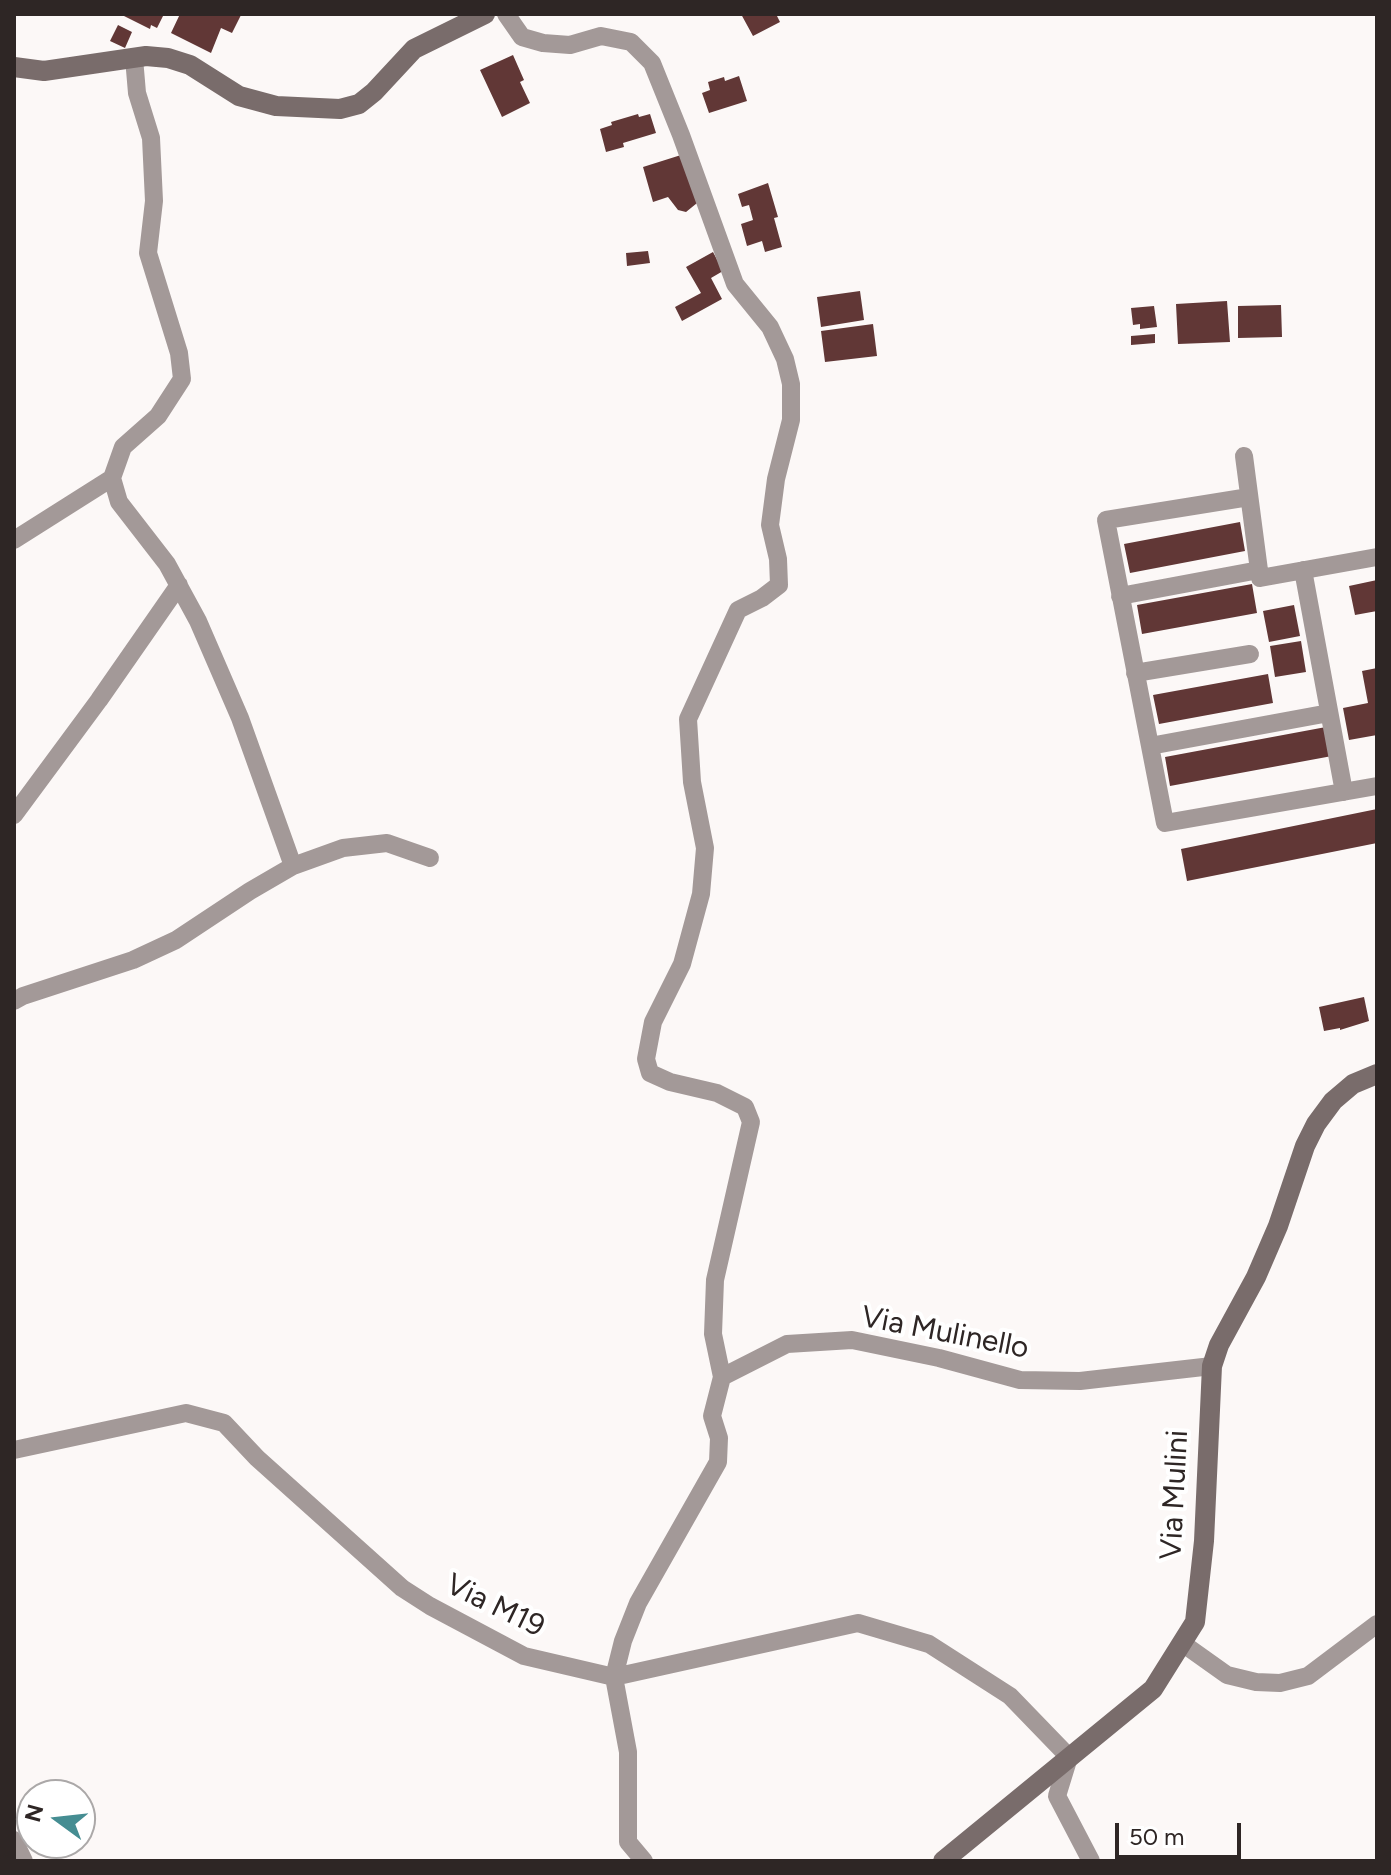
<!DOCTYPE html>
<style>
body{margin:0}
#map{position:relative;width:1391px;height:1875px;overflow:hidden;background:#fcf8f7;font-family:Figtree,sans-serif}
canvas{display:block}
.frame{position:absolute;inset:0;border:16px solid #2e2625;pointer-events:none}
.north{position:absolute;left:16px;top:1779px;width:80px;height:80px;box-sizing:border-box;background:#fff;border:2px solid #aba8a8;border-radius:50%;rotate:285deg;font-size:22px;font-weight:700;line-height:32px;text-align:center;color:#2e2625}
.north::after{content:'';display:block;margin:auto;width:28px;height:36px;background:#458d92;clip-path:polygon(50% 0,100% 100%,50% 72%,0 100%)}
.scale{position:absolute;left:1115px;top:1823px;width:126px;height:36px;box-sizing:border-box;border:4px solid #2e2625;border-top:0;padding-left:10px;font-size:24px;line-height:28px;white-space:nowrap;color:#2e2625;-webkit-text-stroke:6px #fff;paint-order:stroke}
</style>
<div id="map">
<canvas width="1391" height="1875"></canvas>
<div class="frame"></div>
<div class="north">N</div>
<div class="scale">50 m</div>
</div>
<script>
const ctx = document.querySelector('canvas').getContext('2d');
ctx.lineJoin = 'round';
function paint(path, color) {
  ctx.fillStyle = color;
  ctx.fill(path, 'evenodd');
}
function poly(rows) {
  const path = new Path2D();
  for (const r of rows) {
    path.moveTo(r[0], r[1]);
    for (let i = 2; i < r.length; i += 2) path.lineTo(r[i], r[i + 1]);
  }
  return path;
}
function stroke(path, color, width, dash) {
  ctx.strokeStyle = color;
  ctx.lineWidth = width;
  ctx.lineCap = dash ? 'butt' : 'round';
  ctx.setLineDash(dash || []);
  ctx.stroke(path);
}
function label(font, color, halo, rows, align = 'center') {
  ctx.font = font + ' Figtree,sans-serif';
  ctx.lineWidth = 8;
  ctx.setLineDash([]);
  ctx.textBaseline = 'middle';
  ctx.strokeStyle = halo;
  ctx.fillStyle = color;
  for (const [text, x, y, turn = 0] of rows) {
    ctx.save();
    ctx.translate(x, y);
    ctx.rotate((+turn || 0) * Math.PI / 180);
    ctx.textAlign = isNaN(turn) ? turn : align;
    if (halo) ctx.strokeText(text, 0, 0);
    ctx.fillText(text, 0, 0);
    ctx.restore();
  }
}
const building = poly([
 [120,14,164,14,157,28,151,25,150,29],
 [180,14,239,14,241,15,232,33,221,28,211,53,171,33],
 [741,14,776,14,780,22,753,36],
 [118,25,132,32,125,48,110,41],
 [513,55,524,80,520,82,530,103,502,117,480,70],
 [739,76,747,101,709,113,702,93,710,90,708,82,724,77,725,81],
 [638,114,639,117,650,114,656,133,623,143,624,147,606,152,600,129,612,125,611,122],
 [681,155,702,199,686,212,678,210,668,197,653,202,643,167],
 [768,183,778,217,774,218,782,247,765,252,762,241,747,246,741,224,753,220,749,205,742,207,738,194],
 [648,251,650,263,627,266,626,253],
 [713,252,723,271,711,278,722,299,682,321,675,307,701,293,686,267],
 [860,291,864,320,821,327,817,297],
 [1227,301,1230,342,1178,344,1176,304],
 [1281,305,1282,337,1238,338,1238,306],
 [1154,306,1157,327,1140,329,1140,324,1133,325,1131,308],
 [873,324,877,356,825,362,821,331],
 [1155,334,1155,343,1131,345,1131,336],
 [1240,522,1245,551,1130,573,1124,544],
 [1377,580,1377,611,1355,615,1349,586],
 [1252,584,1257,613,1142,634,1137,605],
 [1294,605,1300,636,1269,642,1263,611],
 [1301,641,1306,672,1275,677,1270,646],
 [1377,668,1377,735,1349,740,1343,708,1368,703,1362,671],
 [1268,674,1273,703,1159,724,1153,695],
 [1326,727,1332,756,1170,786,1165,757],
 [1377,809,1377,843,1187,881,1181,849],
 [1364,997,1369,1021,1340,1030,1340,1028,1324,1031,1319,1007]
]);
const street = poly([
 [506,14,522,37,543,43,570,45,601,36,631,42,652,63,681,135,735,284,770,327,785,359,791,384,791,420,776,479,770,525,778,559,779,585,762,598,738,610,688,719,692,782,705,848,701,894,682,964,653,1022,646,1059,650,1073,670,1082,717,1093,745,1107,751,1122,715,1280,713,1334,722,1377,712,1416,719,1438,718,1462,638,1603,623,1641,614,1677,628,1752,628,1842,644,1861],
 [1244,456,1260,578,1377,557],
 [1249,497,1106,520,1165,823,1377,786],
 [14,540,112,478],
 [1303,570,1344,792],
 [1120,596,1259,570],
 [1135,673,1250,654],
 [1150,746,1329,713],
 [14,815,99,700,179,585],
 [293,866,343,848,387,843,430,858],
 [14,1001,23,996,133,960,176,940,250,891,293,866,240,718,198,621,167,564,119,502,112,478,123,447,158,416,182,379,179,353,148,253,154,201,151,138,137,93,134,58],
 [722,1377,787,1344,852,1340,939,1358,1020,1380,1080,1381,1212,1366],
 [14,1450,186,1413,224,1423,257,1458,402,1588,430,1606,524,1656,614,1677,858,1623,929,1644,1010,1696,1069,1757,1057,1796,1091,1861],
 [1182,1643,1227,1675,1256,1682,1280,1683,1308,1676,1377,1624],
 [14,1840,24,1861]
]);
const secondary = poly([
 [14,67,44,71,146,56,168,58,190,65,239,96,276,106,340,109,359,104,374,92,414,49,485,14],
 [943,1861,1153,1689,1195,1622,1204,1541,1212,1366,1219,1345,1256,1277,1278,1226,1305,1146,1316,1124,1333,1101,1353,1084,1377,1074]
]);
const streetNames = [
 ["Via Mulinello",945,1333,11],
 ["Via Mulini",1175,1495,-87],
 ["Via M19",495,1606,26]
];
paint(building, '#613736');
stroke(street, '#a39998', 18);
stroke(secondary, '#796c6b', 20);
label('30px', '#2e2625', '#fff', streetNames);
</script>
